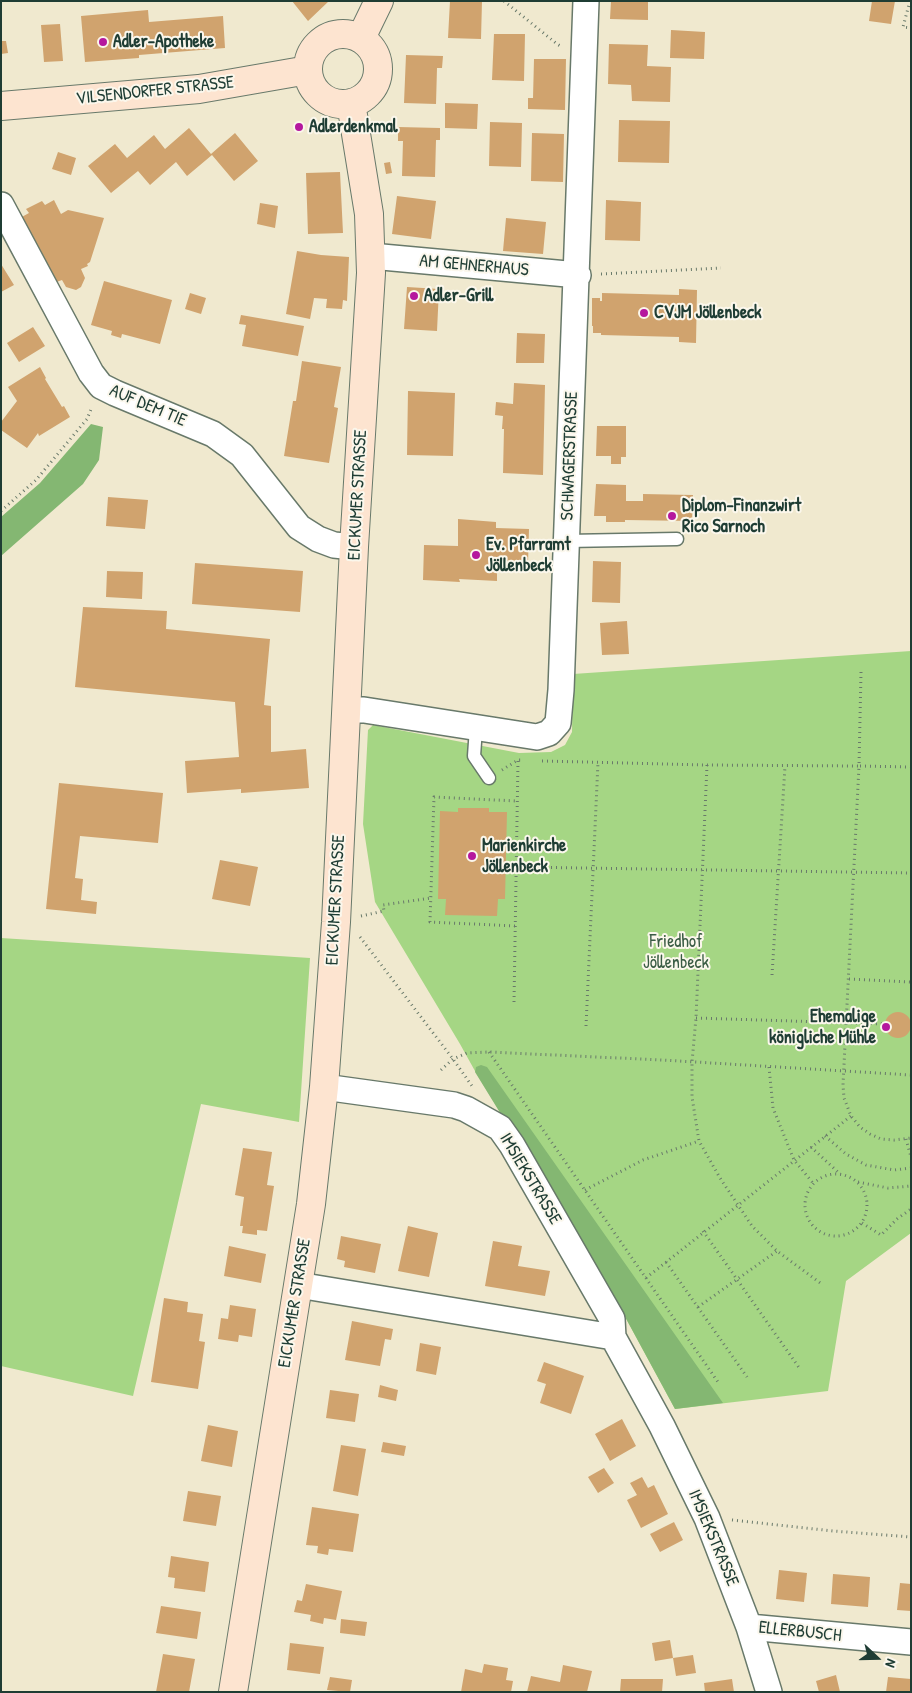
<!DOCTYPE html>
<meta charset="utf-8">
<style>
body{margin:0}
#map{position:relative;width:912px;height:1693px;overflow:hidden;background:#f0e9cf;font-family:"Patrick Hand",sans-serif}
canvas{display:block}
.frame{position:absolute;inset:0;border:2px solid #1f3d34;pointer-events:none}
.north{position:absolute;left:852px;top:1633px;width:50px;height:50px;-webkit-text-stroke:4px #fbf7ec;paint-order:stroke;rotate:111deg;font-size:14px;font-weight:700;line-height:20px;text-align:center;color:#1f3d34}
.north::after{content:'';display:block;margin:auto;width:18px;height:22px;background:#1f3d34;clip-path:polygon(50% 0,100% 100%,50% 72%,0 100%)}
</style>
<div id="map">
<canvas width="912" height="1693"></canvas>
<div class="frame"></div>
<div class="north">N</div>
</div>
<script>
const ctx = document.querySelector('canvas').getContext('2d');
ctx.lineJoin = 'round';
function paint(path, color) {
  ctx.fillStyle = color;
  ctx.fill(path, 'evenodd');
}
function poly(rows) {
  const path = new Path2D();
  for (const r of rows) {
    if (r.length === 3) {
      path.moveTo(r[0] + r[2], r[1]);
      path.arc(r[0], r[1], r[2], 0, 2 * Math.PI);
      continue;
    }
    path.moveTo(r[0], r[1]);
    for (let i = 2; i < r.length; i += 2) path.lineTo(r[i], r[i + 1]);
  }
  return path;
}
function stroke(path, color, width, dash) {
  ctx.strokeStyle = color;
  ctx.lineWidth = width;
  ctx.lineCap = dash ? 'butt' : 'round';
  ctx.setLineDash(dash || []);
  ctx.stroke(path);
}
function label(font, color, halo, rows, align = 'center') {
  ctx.font = font + ' "Patrick Hand",sans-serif';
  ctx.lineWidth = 4;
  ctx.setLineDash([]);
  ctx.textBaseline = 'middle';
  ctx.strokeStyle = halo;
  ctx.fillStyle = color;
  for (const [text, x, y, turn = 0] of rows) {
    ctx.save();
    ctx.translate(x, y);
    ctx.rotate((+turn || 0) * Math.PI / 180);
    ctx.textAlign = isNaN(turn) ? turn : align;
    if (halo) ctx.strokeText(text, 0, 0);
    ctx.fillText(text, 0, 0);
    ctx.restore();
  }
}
const green = poly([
 [911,651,911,1233,846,1281,828,1391,675,1409,623,1313,475,1071,460,1044,375,902,363,824,368,730,373,725,519,753,551,752,565,745,572,732,573,674],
 [1,938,310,958,299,1122,201,1104,133,1396,1,1366]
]);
const forest = poly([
 [91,424,103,427,99,460,83,484,1,556,1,517,40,483],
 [481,1065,487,1067,723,1403,675,1409,623,1313,475,1072,476,1067]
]);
const building = poly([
 [292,1,329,1,308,21],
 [450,1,482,1,481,39,448,38],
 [611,1,648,1,648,20,610,19],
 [872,1,895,1,891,24,869,21],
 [148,10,149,22,223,16,225,48,139,55,139,58,85,62,81,16],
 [60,24,63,61,44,62,41,25],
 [671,30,705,32,704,59,670,58],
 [494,34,525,34,524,81,492,80],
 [1,41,6,41,8,53,1,54],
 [609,44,648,45,647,66,671,67,670,102,632,101,631,85,608,84],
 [406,55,443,56,442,68,437,68,436,104,404,103],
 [534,59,566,59,565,110,528,109,528,98,533,98],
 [445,103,478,104,477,129,445,128],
 [619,120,670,121,669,163,618,162],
 [490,122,522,123,521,167,489,166],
 [398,127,440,128,440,140,436,140,435,177,402,176,403,141,398,141],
 [189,128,211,154,235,133,258,161,234,181,212,155,187,176,176,162,150,185,138,171,111,193,88,166,115,144,127,158,154,135,165,149],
 [532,133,564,134,563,182,531,181],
 [58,152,76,158,71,175,52,169],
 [390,162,392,173,386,174,384,163],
 [340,172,343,233,308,234,306,173],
 [397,196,436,201,431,239,392,234],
 [54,200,61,214,68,210,104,218,90,262,87,264,88,266,81,269,85,278,81,287,76,290,66,287,62,280,54,283,20,218,29,213,26,209,42,201,45,205],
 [606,200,641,202,640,241,605,240],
 [260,203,278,206,275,228,257,224],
 [506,218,546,222,543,254,503,251],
 [297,251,321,255,349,257,347,301,343,300,342,309,326,308,327,299,314,298,310,319,286,314],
 [1,264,14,285,1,292],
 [104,281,172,300,160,344,122,334,121,338,111,335,112,331,91,325],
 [407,287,439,289,437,331,404,329],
 [679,289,697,290,696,343,679,342,679,337,601,335,601,333,593,333,593,326,592,326,592,298,600,298,600,301,602,301,602,293,679,295],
 [190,293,206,298,201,314,185,309],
 [241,315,304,326,298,356,242,346,246,325,239,324],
 [33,327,45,346,19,362,7,343],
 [517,333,545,334,544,363,516,363],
 [302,361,341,367,334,407,338,408,329,463,284,456,293,401,296,401],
 [40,367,46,378,45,379,62,407,64,406,70,417,39,436,38,433,27,448,1,430,1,422,17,401,8,387],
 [514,383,545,385,543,475,503,473,504,429,502,429,503,416,495,415,496,402,513,404],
 [408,391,455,393,453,456,407,455],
 [597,426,626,426,626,457,621,457,621,464,611,464,611,456,596,456],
 [596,484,626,485,626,501,643,501,643,494,693,495,692,521,625,520,625,522,606,522,606,516,594,516],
 [108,497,148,500,145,529,106,526],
 [458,519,496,522,496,528,529,529,528,564,497,564,497,581,459,579,460,582,423,580,424,545,458,546],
 [593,561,621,562,620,603,592,602],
 [195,563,303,571,300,612,192,604],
 [107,571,143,572,142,599,106,597],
 [83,607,167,611,166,629,270,639,264,705,271,706,271,752,306,749,309,788,241,793,241,789,187,793,185,761,239,757,235,702,75,687],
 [627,621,629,654,602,655,600,623],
 [59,783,163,793,158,843,80,836,75,878,83,879,81,900,97,902,96,914,46,909],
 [458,808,489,808,489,812,507,812,505,899,498,899,497,916,445,915,446,899,438,899,440,811,458,812],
 [220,860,258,867,250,906,212,899],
 [898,1025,13],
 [243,1148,272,1152,267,1185,274,1186,267,1231,257,1230,257,1235,242,1233,243,1226,240,1226,244,1197,235,1195],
 [408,1226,438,1233,429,1277,398,1271],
 [341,1236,381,1244,375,1273,344,1267,345,1261,337,1259],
 [493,1241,522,1246,518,1266,550,1271,545,1296,485,1286],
 [229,1246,266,1254,261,1283,224,1276],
 [164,1298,188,1302,187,1312,203,1314,199,1341,205,1342,198,1389,151,1382],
 [230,1305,256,1309,252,1337,239,1335,238,1342,218,1339,221,1318,228,1319],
 [352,1321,393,1329,391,1340,385,1339,380,1366,345,1360],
 [420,1343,441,1347,436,1375,416,1371],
 [544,1362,584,1376,571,1414,540,1403,546,1384,537,1381],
 [380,1385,398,1390,396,1401,378,1397],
 [330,1390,359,1394,355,1422,326,1418],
 [622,1419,636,1446,610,1461,595,1434],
 [208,1425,238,1431,232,1467,201,1461],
 [383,1442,406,1446,404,1456,381,1452],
 [341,1445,366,1449,358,1496,333,1491],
 [604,1468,614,1483,598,1493,588,1477],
 [642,1477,648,1488,654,1485,668,1514,641,1528,627,1500,637,1495,630,1483],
 [188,1491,221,1496,216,1526,183,1521],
 [312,1507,359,1514,353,1552,329,1549,328,1555,317,1553,318,1546,306,1545],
 [674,1522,683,1540,660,1552,650,1534],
 [171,1556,209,1562,205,1592,174,1588,175,1578,168,1577],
 [779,1570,807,1573,804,1602,776,1599],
 [833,1574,870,1577,868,1607,831,1604],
 [900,1583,911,1584,911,1611,897,1610],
 [306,1584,342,1591,336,1620,324,1618,323,1624,310,1621,311,1615,294,1612,297,1600,302,1601],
 [161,1606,201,1612,197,1639,156,1633],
 [341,1619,367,1622,365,1636,340,1633],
 [670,1640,673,1658,655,1661,652,1643],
 [290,1643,324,1647,320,1674,287,1670],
 [163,1654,195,1659,189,1692,156,1692],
 [693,1655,696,1673,676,1676,673,1658],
 [484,1664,508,1668,506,1680,513,1681,511,1692,461,1692,465,1669,482,1673],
 [563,1665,592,1671,587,1692,527,1692,531,1676,560,1682],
 [836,1675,840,1692,819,1692,816,1681],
 [330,1677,352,1680,350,1692,327,1690],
 [888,1677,911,1679,911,1692,886,1692],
 [621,1679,663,1679,662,1692,620,1692],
 [732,1679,734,1692,705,1692,704,1683]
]);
const path = poly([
 [504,1,557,44,562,47],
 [910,1,903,27,911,28],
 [601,274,721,268],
 [1,511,36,480,87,419,92,407],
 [861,672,859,766,911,767],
 [542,761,707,765,859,766,843,1085,844,1098,851,1116,860,1127,870,1134,881,1139,894,1140,911,1138],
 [707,765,696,1018,692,1062,692,1097,699,1141,720,1178,752,1226,777,1251,823,1285],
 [502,770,518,760,523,760],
 [516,867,911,873],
 [361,916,384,911,383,905,431,898],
 [515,926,430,922,434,797,517,801],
 [360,937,453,1059,472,1086],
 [772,975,785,766],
 [849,979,911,982],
 [514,1002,518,760],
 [696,1018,886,1024],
 [586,1026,598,762],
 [489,1052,718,1382],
 [769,1067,773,1108,794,1160,813,1183],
 [441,1070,453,1059,467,1053,489,1052,662,1060,911,1075],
 [825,1136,846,1154,866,1165,894,1170,911,1168],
 [906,1139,911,1157],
 [811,1147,839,1173],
 [836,1205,31],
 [858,1182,888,1188,911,1186],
 [585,1190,643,1160,699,1141],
 [862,1223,881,1235,897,1219,911,1209],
 [703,1231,800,1369],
 [666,1262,747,1377],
 [646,1278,851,1116],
 [698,1307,777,1251],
 [732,1520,833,1531,911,1537]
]);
const lane = poly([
 [567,541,677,539],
 [476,728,474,756,489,778]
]);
const street = poly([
 [1,205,91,373,101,386,115,393,213,434,242,455,299,527,318,539,334,545,354,547],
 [371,256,578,275],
 [347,710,364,710,537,737,549,733,558,723,561,690,586,1],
 [324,1087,454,1105,466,1109,500,1128,512,1145,612,1319,613,1337,662,1426,707,1518,749,1627,769,1692],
 [298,1285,613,1337],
 [749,1627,911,1642]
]);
const secondary = poly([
 [343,69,35],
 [361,38,379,1],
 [1,106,199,89,308,70],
 [233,1692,311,1204,324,1087,336,922,354,547,371,273,369,214,351,103]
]);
const markers = [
 [103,42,5,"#b5179e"],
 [299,127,5,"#b5179e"],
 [414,296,5,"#b5179e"],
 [644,313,5,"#b5179e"],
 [672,516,5,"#b5179e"],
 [476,555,5,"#b5179e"],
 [472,856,5,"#b5179e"],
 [886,1027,5,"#b5179e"]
];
const poiNames = [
 ["Adler-Apotheke",113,42],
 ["Adlerdenkmal",309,127],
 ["Adler-Grill",424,296],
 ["CVJM Jöllenbeck",654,313],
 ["Diplom-Finanzwirt",682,506],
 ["Rico Sarnoch",682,527],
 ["Ev. Pfarramt",486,545],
 ["Jöllenbeck",486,566],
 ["Marienkirche",482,846],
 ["Jöllenbeck",482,867],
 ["Ehemalige",876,1017,"right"],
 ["königliche Mühle",876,1038,"right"]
];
const streetNames = [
 ["VILSENDORFER STRASSE",155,91,-6],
 ["AM GEHNERHAUS",474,266,5],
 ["AUF DEM TIE",148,406,23],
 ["SCHWAGERSTRASSE",570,456,-88],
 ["EICKUMER STRASSE",358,495,-87],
 ["EICKUMER STRASSE",336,900,-87],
 ["IMSIEKSTRASSE",530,1179,59],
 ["EICKUMER STRASSE",295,1303,-81],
 ["IMSIEKSTRASSE",713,1538,67],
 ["ELLERBUSCH",800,1632,6]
];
const parkNames = [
 ["Friedhof",676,942],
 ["Jöllenbeck",676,963]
];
paint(green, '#a5d684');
paint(forest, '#84b772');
paint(building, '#d0a36e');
stroke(lane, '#68796a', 15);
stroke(street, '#68796a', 28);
stroke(secondary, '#68796a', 30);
stroke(path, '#68796a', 3, [1, 4]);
stroke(lane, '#fff', 12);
stroke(street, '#fff', 25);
stroke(secondary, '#fde4d0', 28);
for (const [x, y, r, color] of markers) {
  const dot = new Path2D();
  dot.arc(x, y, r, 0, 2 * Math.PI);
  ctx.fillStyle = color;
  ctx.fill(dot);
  stroke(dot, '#fbf7ec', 2);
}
label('bold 18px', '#1f3d34', '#fbf7ec', poiNames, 'left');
label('18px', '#1f3d34', '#fbf7ec', streetNames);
label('18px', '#3a5c44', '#fbf7ec', parkNames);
</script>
